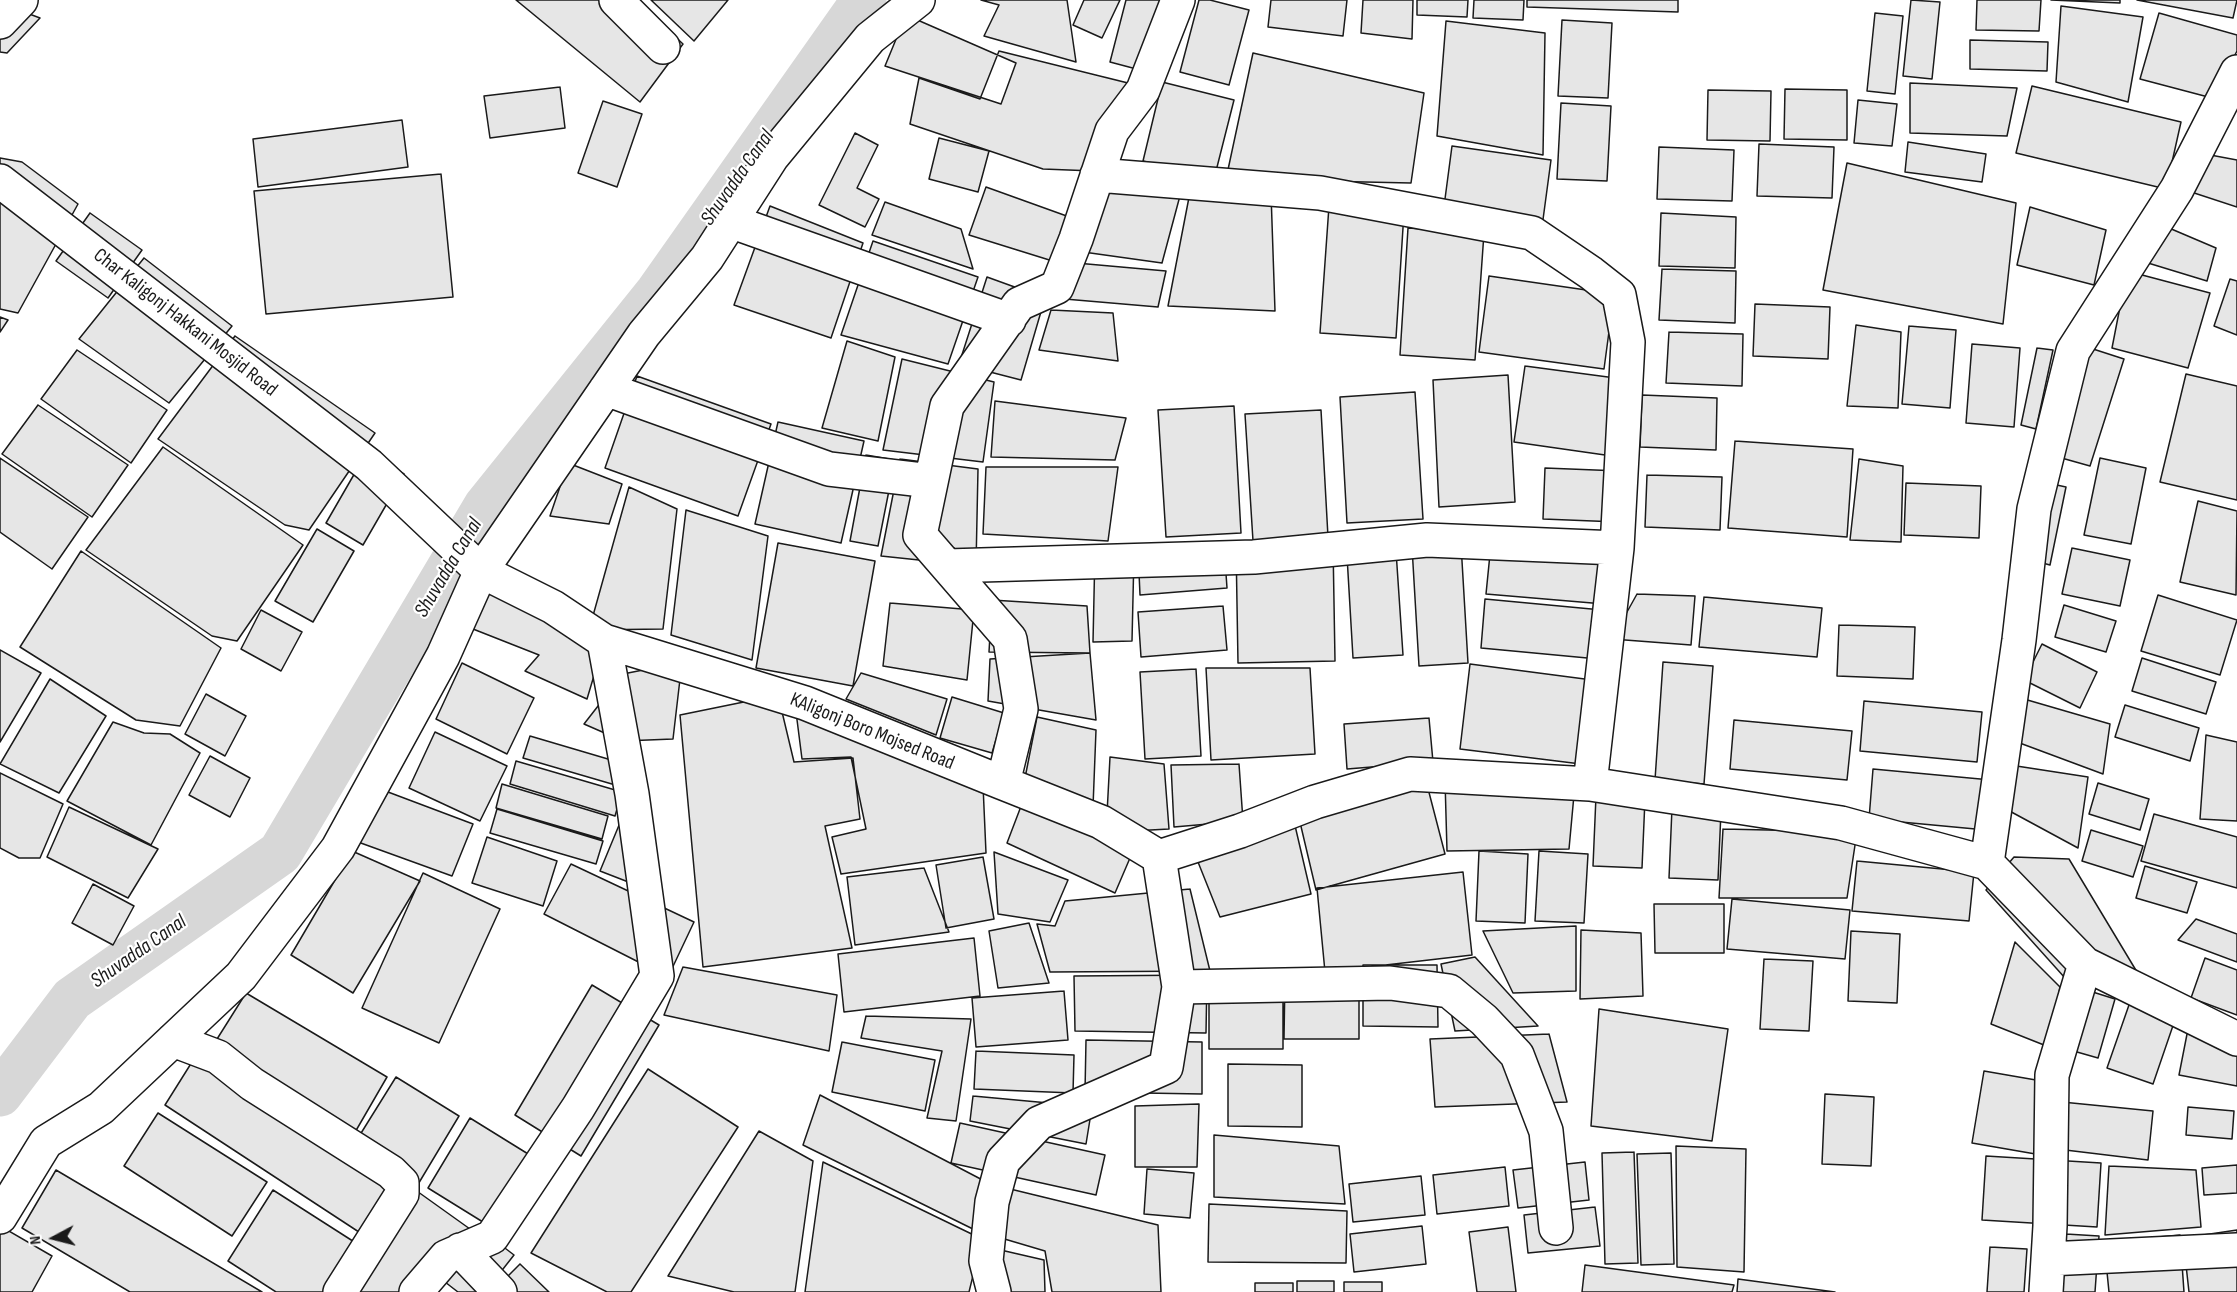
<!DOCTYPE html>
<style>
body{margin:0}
#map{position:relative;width:2237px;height:1292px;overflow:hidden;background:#fff;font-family:"Sofia Sans Condensed",sans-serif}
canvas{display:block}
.north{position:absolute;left:24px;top:1208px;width:60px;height:60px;-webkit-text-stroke:4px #fff;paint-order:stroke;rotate:263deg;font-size:16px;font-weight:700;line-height:24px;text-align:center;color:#1a1a1a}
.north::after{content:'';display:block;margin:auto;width:21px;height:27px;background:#1a1a1a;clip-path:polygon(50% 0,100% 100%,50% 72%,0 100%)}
</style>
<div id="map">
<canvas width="2237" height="1292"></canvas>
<div class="north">N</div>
</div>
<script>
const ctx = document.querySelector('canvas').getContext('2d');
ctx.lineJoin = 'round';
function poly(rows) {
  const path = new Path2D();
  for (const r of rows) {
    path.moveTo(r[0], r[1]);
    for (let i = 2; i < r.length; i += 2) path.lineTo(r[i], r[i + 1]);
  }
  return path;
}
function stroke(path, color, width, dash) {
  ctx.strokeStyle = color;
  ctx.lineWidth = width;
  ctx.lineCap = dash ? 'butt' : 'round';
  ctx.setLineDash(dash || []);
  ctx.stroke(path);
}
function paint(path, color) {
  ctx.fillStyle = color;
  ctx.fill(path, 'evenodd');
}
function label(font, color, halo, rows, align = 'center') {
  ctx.font = font + ' "Sofia Sans Condensed",sans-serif';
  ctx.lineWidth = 4.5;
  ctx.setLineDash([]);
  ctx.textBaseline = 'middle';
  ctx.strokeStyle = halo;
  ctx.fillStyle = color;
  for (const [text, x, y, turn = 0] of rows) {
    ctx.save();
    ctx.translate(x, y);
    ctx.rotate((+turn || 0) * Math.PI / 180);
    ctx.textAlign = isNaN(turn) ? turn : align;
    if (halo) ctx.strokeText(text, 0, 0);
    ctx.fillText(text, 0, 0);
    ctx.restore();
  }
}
const canal = poly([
 [0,1094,72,999,280,853,486,506,658,292,864,0]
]);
const building = poly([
 [516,0,636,0,683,44,640,102,516,0],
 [651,0,728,0,694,41,651,0],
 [981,0,1067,0,1076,62,984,36,999,5,981,0],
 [1084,0,1120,0,1102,38,1073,25,1084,0],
 [1126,0,1174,0,1159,75,1110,62,1126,0],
 [1199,0,1210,0,1249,10,1229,85,1180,72,1199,0],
 [1271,0,1347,0,1343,36,1268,27,1271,0],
 [1363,0,1413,0,1412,39,1361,33,1363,0],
 [1417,0,1468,0,1467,17,1417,15,1417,0],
 [1474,0,1524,0,1523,20,1473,18,1474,0],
 [1527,0,1678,0,1678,12,1527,7,1527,0],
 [1911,0,1940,2,1932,79,1903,76,1911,0],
 [1977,0,2041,0,2039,31,1976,30,1977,0],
 [2051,0,2120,0,2120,3,2051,0],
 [2237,0,2233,18,2137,0,2237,0],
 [0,3,40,18,7,53,0,52,0,3],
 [2061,6,2143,17,2128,102,2056,82,2061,6],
 [1875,13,1903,16,1895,94,1867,91,1875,13],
 [2159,13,2237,35,2237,51,2212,98,2140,79,2159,13],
 [906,15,1016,63,1001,104,885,66,906,15],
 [1562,20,1612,23,1608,98,1558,96,1562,20],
 [1446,21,1545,33,1543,155,1437,136,1446,21],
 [1970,40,2048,42,2047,71,1970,69,1970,40],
 [999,51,1128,83,1094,171,1043,169,910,124,919,78,980,99,999,51],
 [1253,53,1424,93,1411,183,1226,179,1253,53],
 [1162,82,1234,100,1214,179,1143,161,1162,82],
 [1910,83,2017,88,2007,136,1910,133,1910,83],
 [2032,86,2181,122,2166,189,2016,153,2032,86],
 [560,87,565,128,490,138,484,96,560,87],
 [1785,89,1847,90,1847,140,1784,139,1785,89],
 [1708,90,1771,91,1770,141,1707,140,1708,90],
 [1858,100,1897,104,1892,146,1854,143,1858,100],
 [603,101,642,114,617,187,578,173,603,101],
 [1561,103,1611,106,1607,181,1557,179,1561,103],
 [402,120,408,167,258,187,253,139,402,120],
 [855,133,878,145,857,188,879,199,865,227,819,205,855,133],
 [939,138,989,151,978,192,929,179,939,138],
 [1908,142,1986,154,1982,182,1905,172,1908,142],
 [1759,144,1834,147,1832,198,1757,196,1759,144],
 [1452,146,1551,160,1542,227,1443,214,1452,146],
 [1659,147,1734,150,1732,201,1657,199,1659,147],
 [2205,154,2237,160,2237,207,2179,188,2205,154],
 [0,158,22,162,78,204,18,313,0,309,0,158],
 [1847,163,2016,203,2003,324,1823,290,1847,163],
 [441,174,453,297,266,314,254,191,441,174],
 [1089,181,1181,192,1162,263,1069,250,1089,181],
 [986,187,1075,219,1059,263,969,235,986,187],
 [1191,187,1271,193,1275,311,1168,306,1191,187],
 [885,202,961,229,973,269,872,235,885,202],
 [770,206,863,243,831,338,734,305,770,206],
 [1329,206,1404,212,1396,338,1320,333,1329,206],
 [2030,207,2106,230,2094,285,2017,265,2030,207],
 [90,213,142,250,108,298,56,261,90,213],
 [1661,213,1736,217,1735,268,1659,266,1661,213],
 [1408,228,1484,233,1475,360,1400,355,1408,228],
 [2169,228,2216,248,2207,281,2148,263,2169,228],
 [873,241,978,277,948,364,841,335,873,241],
 [144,258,232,326,169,403,79,339,144,258],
 [1065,262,1166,271,1158,307,1053,298,1065,262],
 [1662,269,1736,271,1735,323,1659,320,1662,269],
 [2127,271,2210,293,2188,368,2112,348,2127,271],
 [1489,276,1614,294,1604,369,1479,352,1489,276],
 [987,277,1045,298,1021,380,959,364,987,277],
 [2230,279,2237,281,2237,335,2214,326,2230,279],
 [1755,304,1830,307,1828,359,1753,356,1755,304],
 [1051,310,1113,313,1118,361,1039,350,1051,310],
 [0,317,8,320,0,332,0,317],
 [1856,325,1901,332,1898,408,1847,406,1856,325],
 [1909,326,1956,330,1950,408,1902,404,1909,326],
 [1669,332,1743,334,1742,386,1666,383,1669,332],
 [235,336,375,433,309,530,285,525,158,439,235,336],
 [847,341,895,357,878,441,822,428,847,341],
 [1972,344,2020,348,2014,427,1966,423,1972,344],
 [2037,348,2053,350,2036,429,2021,425,2037,348],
 [2090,348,2124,359,2090,466,2058,457,2090,348],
 [77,350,167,410,131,463,41,399,77,350],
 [902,359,994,382,983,462,883,450,902,359],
 [1525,366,1623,379,1612,456,1514,442,1525,366],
 [2186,374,2237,386,2237,500,2160,482,2186,374],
 [1508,375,1515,502,1439,507,1433,380,1508,375],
 [637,376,771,424,738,516,605,468,637,376],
 [1415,392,1423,519,1347,523,1340,397,1415,392],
 [1642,395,1717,398,1716,450,1640,447,1642,395],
 [995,401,1126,418,1115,460,991,457,995,401],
 [38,405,128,465,92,517,2,454,38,405],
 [1234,406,1241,533,1166,537,1158,410,1234,406],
 [1321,410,1328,537,1253,541,1245,414,1321,410],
 [778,422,864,441,841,543,755,524,778,422],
 [1735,441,1853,449,1847,537,1728,528,1735,441],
 [163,447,303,545,237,641,212,636,86,550,163,447],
 [367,452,404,474,363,545,326,523,367,452],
 [866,455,895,460,878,546,850,541,866,455],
 [0,458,88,517,52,569,0,532,0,458],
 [2100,458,2146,468,2131,544,2084,535,2100,458],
 [900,459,978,469,976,566,881,556,900,459],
 [1859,459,1903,466,1901,542,1850,540,1859,459],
 [568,463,622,484,609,524,550,516,568,463],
 [986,467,1118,467,1108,541,983,534,986,467],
 [1545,468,1620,471,1618,522,1543,519,1545,468],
 [1647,475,1722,477,1720,530,1645,527,1647,475],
 [1906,483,1981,486,1979,538,1904,535,1906,483],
 [2052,484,2066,487,2050,565,2035,561,2052,484],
 [629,487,677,509,663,629,589,630,629,487],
 [2198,501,2237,511,2236,595,2180,582,2198,501],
 [686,510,768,536,752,660,671,635,686,510],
 [317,529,354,551,313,622,275,601,317,529],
 [1395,536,1403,655,1353,658,1346,539,1395,536],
 [778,543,875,561,853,686,756,668,778,543],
 [1333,544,1335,661,1238,663,1236,545,1333,544],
 [1461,544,1468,663,1419,666,1412,547,1461,544],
 [1491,544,1609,555,1604,604,1486,594,1491,544],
 [1224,545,1227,588,1140,595,1138,550,1224,545],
 [2072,548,2130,560,2120,606,2062,594,2072,548],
 [1095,550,1134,554,1132,641,1093,642,1095,550],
 [81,551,221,648,180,726,136,720,20,647,81,551],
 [484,585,607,632,587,699,525,671,539,655,473,629,484,585],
 [1637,594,1695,596,1691,645,1612,639,1637,594],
 [2158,595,2237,620,2220,675,2141,651,2158,595],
 [1704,597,1822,608,1817,657,1699,647,1704,597],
 [1485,599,1602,610,1598,659,1481,648,1485,599],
 [992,600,1087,606,1090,653,989,652,992,600],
 [890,603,974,610,967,680,883,666,890,603],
 [2064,605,2116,621,2106,652,2055,637,2064,605],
 [1223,606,1227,650,1141,657,1138,612,1223,606],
 [261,610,302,632,281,671,241,649,261,610],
 [1839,625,1915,627,1913,679,1837,676,1839,625],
 [2042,644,2097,672,2080,708,2024,680,2042,644],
 [0,650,41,673,0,742,0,650],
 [1090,653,1096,720,988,701,990,659,1090,653],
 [2142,658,2216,682,2206,714,2132,691,2142,658],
 [1663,662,1713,666,1704,784,1655,780,1663,662],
 [462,663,534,698,507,754,436,719,462,663],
 [1470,664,1600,681,1589,765,1460,749,1470,664],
 [658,667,680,679,673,739,623,741,584,724,623,674,658,667],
 [1206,668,1310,668,1315,754,1211,760,1206,668],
 [1196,669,1201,756,1145,759,1140,672,1196,669],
 [861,673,947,699,936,735,846,699,861,673],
 [50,679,106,716,59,793,0,764,50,679],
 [206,694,246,716,225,756,185,734,206,694],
 [778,695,794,762,853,758,860,819,825,826,852,948,703,967,680,715,778,695],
 [952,697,1004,713,992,753,940,738,952,697],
 [2024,699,2110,724,2103,774,2017,742,2024,699],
 [1864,701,1982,712,1977,762,1860,751,1864,701],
 [795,704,983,785,986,853,841,874,832,837,866,829,851,757,802,759,795,704],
 [2125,705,2199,728,2190,761,2115,737,2125,705],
 [1037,717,1096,730,1093,807,1024,783,1037,717],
 [1429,718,1433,762,1347,769,1344,724,1429,718],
 [1734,720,1852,731,1847,780,1730,769,1734,720],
 [113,722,144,733,170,734,200,753,151,845,67,801,113,722],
 [435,732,507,766,480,821,409,788,435,732],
 [2206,735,2237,742,2237,821,2200,819,2206,735],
 [530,736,635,767,629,789,523,758,530,736],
 [210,756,250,778,230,817,189,795,210,756],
 [1110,757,1164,764,1169,829,1132,831,1107,814,1110,757],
 [516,761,622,792,615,816,510,784,516,761],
 [1239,764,1243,821,1174,827,1171,765,1239,764],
 [2010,765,2088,777,2078,848,2004,808,2010,765],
 [1873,769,1991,780,1986,830,1869,819,1873,769],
 [0,773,63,804,40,858,19,858,0,848,0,773],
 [639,777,649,890,600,871,639,777],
 [1425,777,1445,854,1316,890,1299,818,1425,777],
 [1445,780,1575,784,1569,849,1447,851,1445,780],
 [2098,783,2149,799,2140,830,2089,814,2098,783],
 [502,784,608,816,602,839,496,808,502,784],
 [388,792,473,824,452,876,358,842,388,792],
 [1596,796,1645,799,1642,868,1593,866,1596,796],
 [1023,801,1136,844,1115,893,1007,843,1023,801],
 [69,807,158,849,128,898,47,857,69,807],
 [1672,808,1721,811,1718,880,1669,878,1672,808],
 [497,809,603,841,596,864,490,833,497,809],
 [2154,814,2237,837,2237,888,2141,861,2154,814],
 [1293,817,1311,894,1220,917,1194,852,1293,817],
 [1723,829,1857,832,1847,898,1719,898,1723,829],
 [2091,830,2143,846,2133,877,2082,861,2091,830],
 [487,837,557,861,543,906,472,883,487,837],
 [352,851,420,881,353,993,291,955,352,851],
 [1479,851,1528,854,1525,923,1476,921,1479,851],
 [1539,851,1588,854,1584,923,1535,921,1539,851],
 [994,852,1068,880,1050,922,998,914,994,852],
 [983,857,994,919,946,928,936,865,983,857],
 [2014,857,2069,859,2140,977,2120,989,2074,988,1986,890,2014,857],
 [1857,861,1974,872,1969,921,1852,911,1857,861],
 [571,864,694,922,668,977,544,914,571,864],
 [2145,866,2197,882,2187,913,2136,898,2145,866],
 [924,868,949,932,855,945,847,877,924,868],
 [1463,872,1472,955,1325,972,1317,888,1463,872],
 [423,873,500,909,439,1043,362,1008,423,873],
 [93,884,134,906,113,945,72,923,93,884],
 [1190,889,1210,971,1050,972,1037,924,1055,926,1065,901,1190,889],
 [1732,899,1850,910,1845,959,1727,949,1732,899],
 [1654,904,1724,904,1724,953,1655,953,1654,904],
 [2196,919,2237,934,2237,962,2178,940,2196,919],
 [1029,923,1049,983,998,988,989,931,1029,923],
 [1576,926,1576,991,1513,993,1483,931,1576,926],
 [1581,930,1641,933,1643,996,1580,999,1581,930],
 [1851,931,1900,934,1897,1003,1848,1001,1851,931],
 [974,938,980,996,844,1012,838,954,974,938],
 [2015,942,2060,987,2049,1047,1991,1024,2015,942],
 [1475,957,1538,1026,1455,1031,1441,964,1475,957],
 [2205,958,2237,970,2237,1015,2191,998,2205,958],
 [1764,959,1813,961,1809,1031,1760,1029,1764,959],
 [1363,965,1437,965,1438,1027,1363,1026,1363,965],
 [683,967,837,995,829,1051,664,1015,683,967],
 [1207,975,1206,1033,1075,1031,1074,976,1207,975],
 [1285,977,1359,978,1359,1039,1284,1039,1285,977],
 [2137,982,2178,1011,2153,1084,2107,1068,2137,982],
 [592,985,659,1025,581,1156,515,1115,592,985],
 [1209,988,1283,988,1283,1049,1209,1049,1209,988],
 [2080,988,2115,999,2098,1058,2063,1048,2080,988],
 [1064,991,1068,1040,976,1047,972,998,1064,991],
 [246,993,387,1077,354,1134,212,1047,246,993],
 [1599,1009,1728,1029,1712,1141,1591,1126,1599,1009],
 [866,1016,971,1019,956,1121,927,1118,942,1051,861,1038,866,1016],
 [2188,1029,2237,1038,2237,1086,2179,1075,2188,1029],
 [1549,1034,1567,1102,1435,1107,1430,1039,1549,1034],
 [1086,1040,1202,1042,1202,1094,1085,1092,1086,1040],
 [842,1042,935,1060,925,1111,832,1092,842,1042],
 [976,1051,1074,1055,1073,1093,974,1089,976,1051],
 [197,1054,398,1185,365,1236,165,1105,197,1054],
 [1228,1064,1302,1065,1302,1127,1228,1126,1228,1064],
 [648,1069,738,1127,631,1292,607,1292,531,1253,648,1069],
 [1984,1071,2059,1084,2047,1156,1972,1143,1984,1071],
 [396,1077,459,1116,417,1186,353,1146,396,1077],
 [1825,1094,1874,1097,1871,1166,1822,1164,1825,1094],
 [820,1095,994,1186,981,1233,803,1145,820,1095],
 [973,1096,1092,1107,1086,1144,970,1121,973,1096],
 [2062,1102,2153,1111,2148,1160,2057,1149,2062,1102],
 [1199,1104,1197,1167,1135,1167,1135,1106,1199,1104],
 [2188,1107,2234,1111,2232,1139,2186,1135,2188,1107],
 [158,1113,267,1182,232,1236,124,1166,158,1113],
 [470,1118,533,1157,491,1227,428,1188,470,1118],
 [960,1123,1105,1155,1096,1195,951,1163,960,1123],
 [759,1131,813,1161,795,1292,734,1292,668,1276,759,1131],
 [1214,1135,1339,1146,1345,1204,1214,1197,1214,1135],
 [1676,1146,1746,1149,1744,1272,1677,1267,1676,1146],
 [1634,1152,1638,1263,1605,1264,1602,1153,1634,1152],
 [1671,1153,1674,1264,1641,1265,1637,1154,1671,1153],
 [1986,1156,2101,1163,2097,1227,1982,1220,1986,1156],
 [823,1162,982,1239,969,1292,805,1292,823,1162],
 [1585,1162,1589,1200,1518,1208,1513,1170,1585,1162],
 [2237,1165,2237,1193,2204,1195,2202,1168,2237,1165],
 [2109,1166,2196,1170,2201,1227,2105,1235,2109,1166],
 [1505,1167,1509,1206,1437,1214,1433,1175,1505,1167],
 [1147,1169,1194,1173,1190,1218,1144,1214,1147,1169],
 [56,1170,262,1292,130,1292,22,1228,56,1170],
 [1421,1176,1425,1215,1353,1222,1349,1184,1421,1176],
 [1002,1187,1158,1225,1161,1292,1052,1292,1045,1251,991,1235,1002,1187],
 [414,1189,470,1229,427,1292,344,1292,414,1189],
 [273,1190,359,1245,329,1292,276,1292,228,1261,273,1190],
 [1209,1204,1347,1211,1346,1263,1208,1262,1209,1204],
 [1595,1207,1600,1246,1528,1253,1524,1215,1595,1207],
 [0,1226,52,1256,32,1292,0,1292,0,1226],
 [1422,1226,1426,1264,1354,1272,1350,1234,1422,1226],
 [1508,1227,1516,1292,1477,1292,1469,1232,1508,1227],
 [2237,1230,2237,1292,2189,1292,2183,1238,2237,1230],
 [484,1232,514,1255,485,1292,458,1292,445,1282,484,1232],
 [2066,1234,2099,1236,2095,1292,2061,1292,2066,1234],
 [2180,1235,2184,1292,2109,1292,2104,1242,2180,1235],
 [1990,1247,2027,1249,2024,1292,1987,1292,1990,1247],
 [992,1248,1044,1260,1045,1292,988,1292,992,1248],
 [520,1264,549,1292,492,1292,520,1264],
 [1585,1265,1734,1285,1732,1292,1582,1292,1585,1265],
 [1738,1279,1835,1292,1737,1292,1738,1279],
 [1297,1281,1334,1281,1334,1292,1297,1292,1297,1281],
 [1344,1282,1382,1282,1382,1292,1344,1292,1344,1282],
 [1255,1283,1293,1283,1293,1292,1255,1292,1255,1283]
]);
const minor = poly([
 [616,0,663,47],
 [0,22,21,0],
 [1097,175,1320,193,1532,233,1591,273,1619,295,1628,342,1617,548,1590,784],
 [0,181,369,465,481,571,553,607,604,641,805,703,1003,783,1021,709,1010,639,920,535,947,406,1019,304,1057,287,1076,239,1112,131,1143,90,1178,0],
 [730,221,1009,320],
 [606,389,829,469,931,481],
 [947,566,1254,557,1427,540,1617,548],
 [1159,857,1240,831,1315,802,1410,774,1590,784,1841,823,1987,863,2085,964,2052,1075,2050,1226,2046,1292],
 [1987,863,2019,640,2034,509,2073,351,2177,189,2237,72],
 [2085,964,2237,1039],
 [1179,987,1390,983,1449,991,1484,1020,1517,1055,1546,1131,1556,1228],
 [173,1040,218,1057,252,1084,391,1172,402,1183,402,1194,340,1292],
 [0,1217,46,1142,101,1108,241,976,338,848,443,656,481,571,644,334,707,258,772,157,870,38,918,0],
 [460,1250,500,1292],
 [2048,1259,2237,1250],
 [416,1292,446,1257,492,1237,578,1108,657,976,632,794,604,641],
 [994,1292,986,1261,992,1202,1003,1161,1039,1123,1166,1067,1179,987,1159,857,1101,822,1003,783]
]);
const streetNames = [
 ["Char Kaligonj Hakkani Mosjid Road",185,323,38],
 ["KAligonj Boro Mojsed Road",872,732,22]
];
const waterNames = [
 ["Shuvadda Canal",738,178,-55],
 ["Shuvadda Canal",449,568,-59],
 ["Shuvadda Canal",139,952,-35]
];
stroke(canal, '#d7d7d7', 45);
paint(building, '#e6e6e6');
stroke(building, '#1a1a1a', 1.5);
stroke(minor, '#1a1a1a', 36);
stroke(minor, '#fff', 33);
label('20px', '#1a1a1a', '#fff', streetNames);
label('italic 21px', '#1a1a1a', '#fff', waterNames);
</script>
